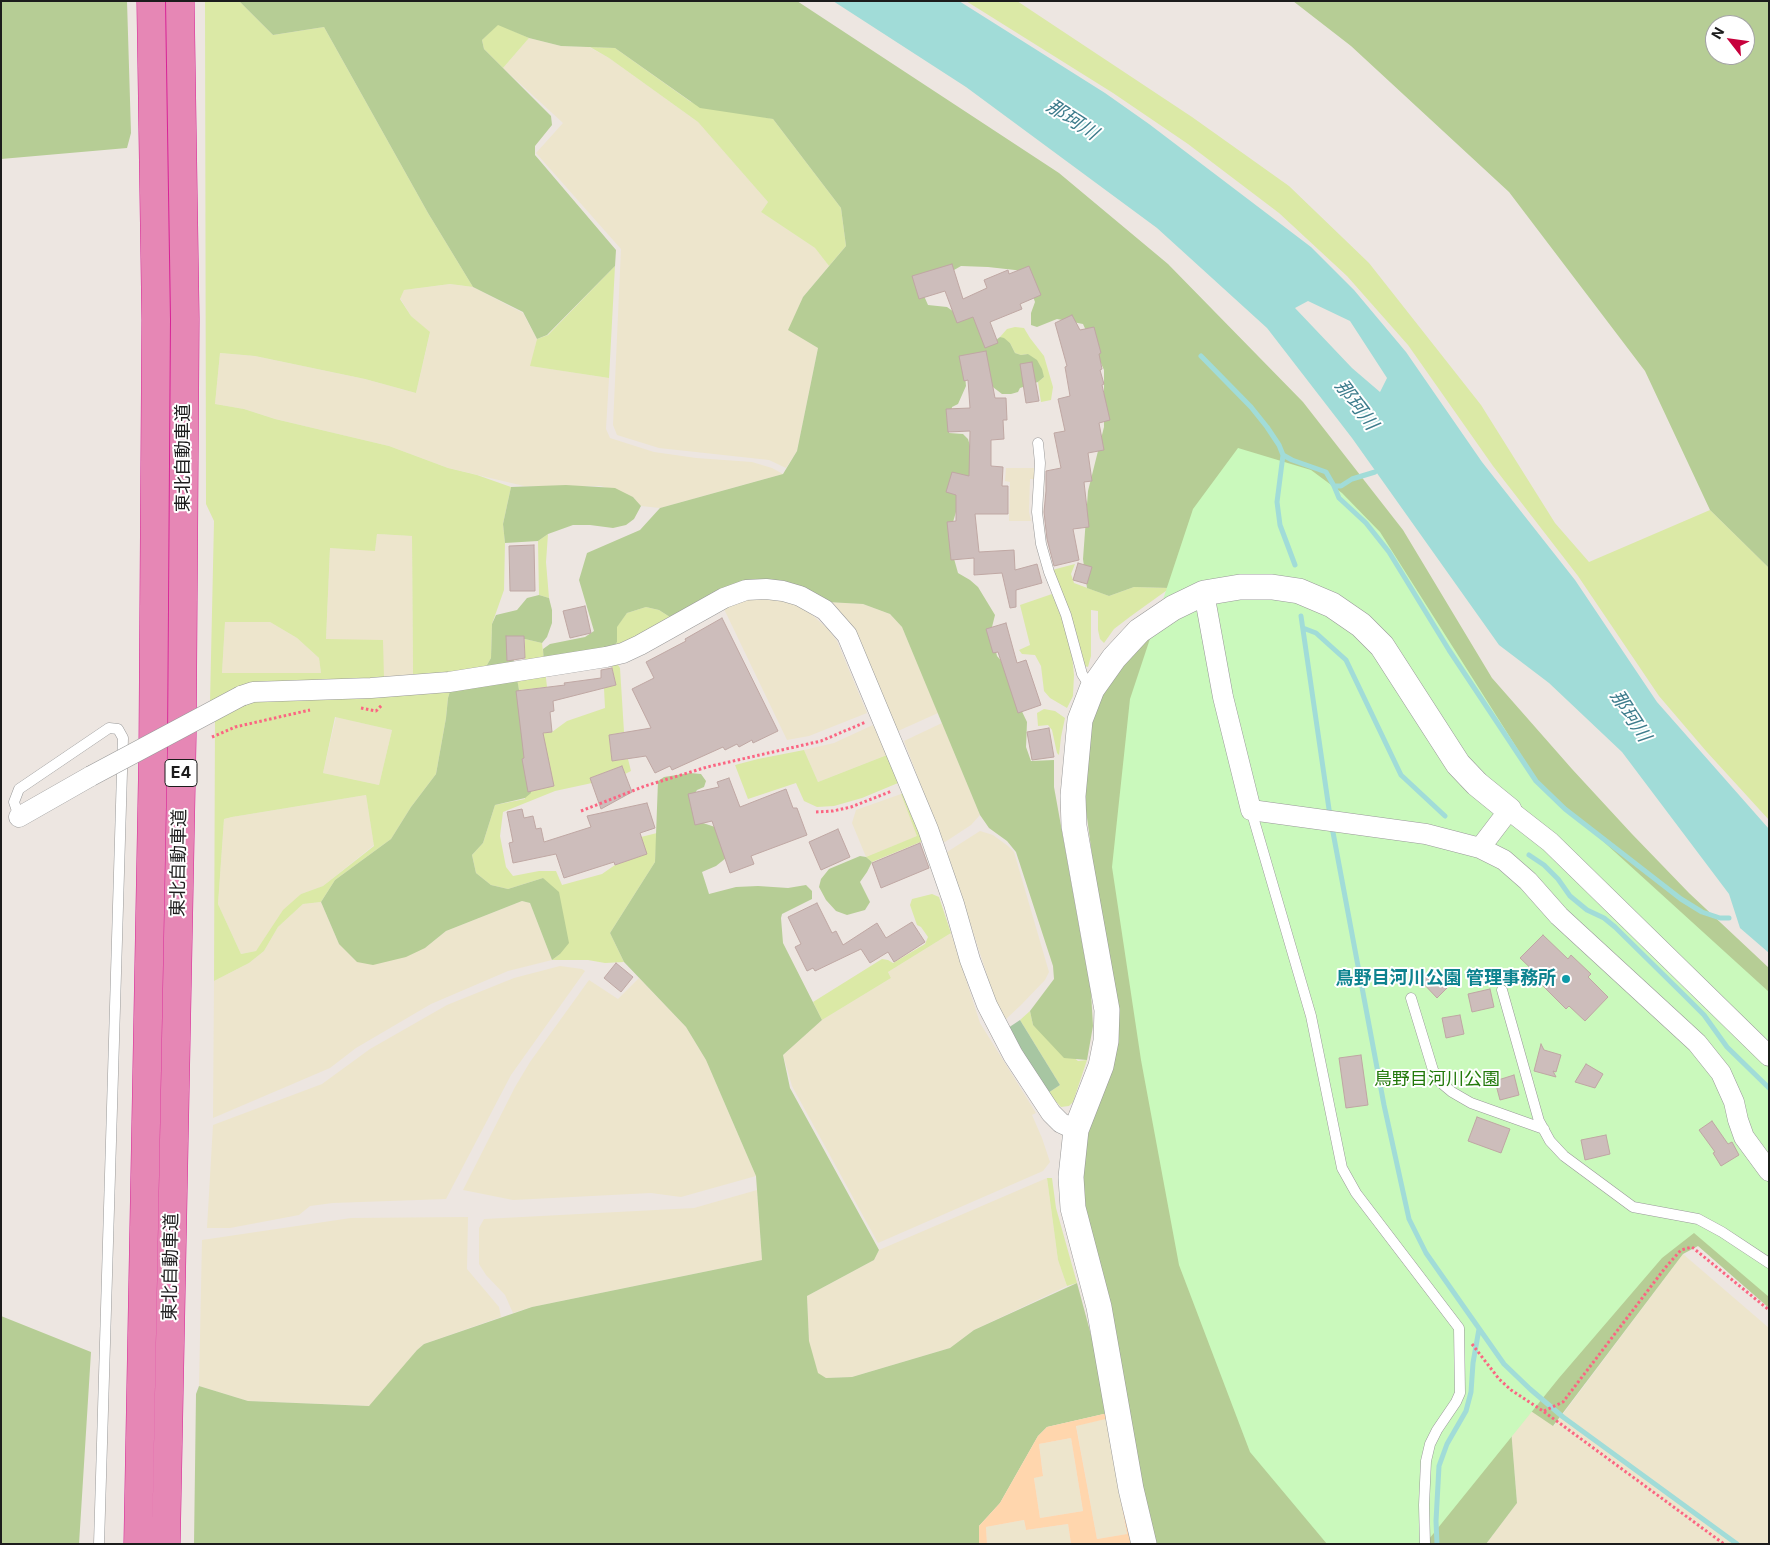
<!DOCTYPE html>
<meta charset="utf-8">
<style>
body{margin:0}
#map{position:relative;width:1770px;height:1545px;overflow:hidden;background:#ede6e1;font-family:Inter,sans-serif}
canvas{display:block}
.frame{position:absolute;inset:0;border:2px solid #1c1c1c;pointer-events:none}
.north{position:absolute;left:1705px;top:15px;width:50px;height:50px;box-sizing:border-box;background:#fff;border:1px solid #a4a4a4;border-radius:50%;rotate:300deg;font-size:14px;font-weight:700;line-height:20px;text-align:center;color:#1c1c1c}
.north::after{content:'';display:block;margin:auto;width:18px;height:22px;background:#c7003c;clip-path:polygon(50% 0,100% 100%,50% 72%,0 100%)}
</style>
<div id="map">
<canvas width="1770" height="1545"></canvas>
<div class="frame"></div>
<div class="north">N</div>
</div>
<script>
const ctx = document.querySelector('canvas').getContext('2d');
ctx.lineJoin = 'round';
function paint(path, color) {
  ctx.fillStyle = color;
  ctx.fill(path, 'evenodd');
}
function poly(rows) {
  const path = new Path2D();
  for (const r of rows) {
    path.moveTo(r[0], r[1]);
    for (let i = 2; i < r.length; i += 2) path.lineTo(r[i], r[i + 1]);
  }
  return path;
}
function stroke(path, color, width, dash) {
  ctx.strokeStyle = color;
  ctx.lineWidth = width;
  ctx.lineCap = dash ? 'butt' : 'round';
  ctx.setLineDash(dash || []);
  ctx.stroke(path);
}
function label(font, color, halo, rows, align = 'center') {
  ctx.font = font + ' Inter,"Noto Sans JP",sans-serif';
  ctx.lineWidth = 4;
  ctx.setLineDash([]);
  ctx.textBaseline = 'middle';
  ctx.strokeStyle = halo;
  ctx.fillStyle = color;
  for (const [text, x, y, turn = 0] of rows) {
    ctx.save();
    ctx.translate(x, y);
    ctx.rotate((+turn || 0) * Math.PI / 180);
    ctx.textAlign = isNaN(turn) ? turn : align;
    if (halo) ctx.strokeText(text, 0, 0);
    ctx.fillText(text, 0, 0);
    ctx.restore();
  }
}
const farmland = poly([
 [529,38,561,46,589,47,609,58,698,122,768,202,761,212,815,248,829,266,803,297,789,330,818,348,797,451,786,468,769,460,659,448,617,435,613,425,621,249,536,153,563,123,503,68],
 [450,284,473,287,523,313,537,339,531,366,609,378,606,429,610,438,654,452,696,458,752,462,772,468,783,474,660,508,641,506,633,497,601,486,524,486,448,468,389,446,275,419,244,409,215,404,220,353,255,356,365,379,416,393,430,333,411,316,400,298,404,290],
 [1006,468,1034,468,1034,479,1030,479,1029,512,1031,521,1009,521,1010,482,1005,481],
 [377,534,412,536,413,676,384,678,326,639,330,548,375,550],
 [770,597,791,601,811,614,828,629,837,641,867,713,809,736,787,740,724,609,747,598],
 [827,602,863,604,890,614,902,627,938,713,898,731],
 [225,622,270,622,297,638,319,658,321,673,222,673],
 [336,717,392,730,379,785,323,773],
 [942,723,980,815,971,825,945,842,942,841,904,741],
 [873,725,887,755,818,782,804,750,834,743],
 [901,794,918,836,866,857,852,823,856,810],
 [366,795,374,845,323,886,301,894,256,951,241,954,218,904,224,819,232,817],
 [980,831,993,835,1008,846,1014,852,1049,972,1045,980,1021,1005,1005,1020,1002,1021,947,852],
 [522,901,530,903,552,960,508,971,431,1004,356,1048,330,1068,213,1118,214,981,249,963,264,951,278,927,303,904,321,902,339,944,425,948,446,931],
 [951,933,980,1023,1036,1113,1032,1115,1042,1138,1050,1162,1043,1171,878,1243,792,1086,783,1055,822,1020,891,978,888,972],
 [560,966,582,969,585,971,511,1075,446,1199,333,1203,310,1206,299,1215,230,1228,207,1228,213,1125,322,1084,370,1049,447,1005,514,978],
 [639,978,686,1027,706,1060,756,1176,681,1197,651,1193,513,1200,463,1190,515,1087,530,1062,589,980,618,999],
 [1047,1178,1058,1260,1067,1286,974,1330,950,1348,852,1377,826,1378,818,1374,809,1344,807,1296,874,1260,879,1250],
 [757,1190,762,1260,532,1307,513,1313,505,1295,486,1275,479,1264,479,1228,484,1219,694,1208],
 [468,1217,467,1269,499,1307,501,1317,424,1344,417,1350,370,1406,248,1401,199,1386,202,1240,351,1218],
 [1683,1254,1769,1328,1769,1544,1486,1544,1517,1503,1509,1404,1513,1399,1554,1426],
 [1106,1419,1127,1534,1097,1539,1076,1425],
 [1071,1438,1083,1511,1040,1518,1034,1478,1043,1475,1039,1444],
 [1024,1520,1026,1530,1068,1524,1071,1544,987,1544,986,1527]
]);
const grass = poly([
 [205,1,239,1,273,35,324,27,428,213,473,287,450,284,404,290,400,299,411,316,430,332,416,393,365,379,255,356,220,353,215,404,244,409,275,419,389,446,448,468,477,475,511,487,503,524,505,543,504,590,492,624,491,658,484,670,210,703,214,521,206,504],
 [377,534,412,536,413,675,384,678,383,640,326,639,330,548,375,551],
 [225,622,270,622,297,638,319,658,321,673,222,673],
 [966,1,1017,1,1192,117,1289,186,1369,263,1481,405,1555,523,1589,562,1710,510,1769,568,1769,820,1706,751,1659,696,1578,576,1493,466,1408,345,1347,276,1279,213,1188,144,1113,93],
 [498,24,529,38,503,68,484,49,482,40],
 [590,47,615,48,691,102,773,119,841,208,846,246,829,266,815,248,761,212,768,202,698,122,609,58],
 [615,266,609,378,530,366,537,339,548,335],
 [1015,327,1024,328,1030,338,1044,356,1053,387,1051,400,1041,402,1038,382,1044,377,1028,354,1021,355,1015,353,1010,343,1000,337,1007,329],
 [548,534,546,562,549,598,539,595,538,541],
 [1075,564,1071,574,1074,583,1109,596,1134,587,1170,588,1131,616,1114,629,1104,643,1100,639,1098,630,1098,611,1091,610,1091,656,1088,667,1085,666,1076,633,1052,570],
 [1052,594,1064,623,1072,655,1074,675,1073,696,1067,708,1050,698,1044,691,1041,666,1035,655,1022,654,1019,650,1030,645,1020,605],
 [646,607,659,610,673,619,614,647,617,642,617,626,627,613],
 [525,639,542,643,547,687,519,690,514,666,525,665],
 [611,662,616,662,620,668,624,732,609,735,612,761,628,759,631,771,625,774,622,766,590,778,592,783,555,791,503,812,500,836,506,867,513,876,539,871,556,871,562,885,602,874,615,865,646,854,641,837,657,833,655,862,610,933,624,962,605,963,588,960,552,960,560,954,543,878,508,889,491,885,476,873,472,855,483,843,495,805,525,799,524,736,552,732,567,721,605,708,604,688,616,685],
 [451,688,448,698,446,718,436,774,411,807,391,839,335,880,321,902,303,904,278,927,264,951,249,963,214,981,215,717,248,699],
 [335,717,392,730,379,785,323,773],
 [366,795,374,846,323,886,301,894,283,910,256,951,241,954,218,904,224,819,232,817],
 [1044,709,1055,711,1065,718,1061,737,1059,755,1057,753,1052,730,1048,725,1038,726,1037,713],
 [804,750,818,782,887,755,898,783,862,798,834,806,817,807,804,801,796,783,748,799,735,765,758,759],
 [903,793,923,841,872,862,866,857,917,836,901,794],
 [932,894,939,897,951,933,888,972,891,978,822,1020,813,1002,882,959,888,960,893,963,925,944,928,937,921,927,917,925,910,905,912,899],
 [1030,1011,1033,1025,1078,1061,1087,1060,1073,1102,1069,1106,1061,1107,1048,1093,1060,1085,1020,1020],
 [1047,1178,1052,1178,1056,1208,1077,1283,1067,1286,1058,1260]
]);
const forest = poly([
 [1,1,127,1,131,133,127,148,1,159],
 [239,1,797,1,1059,173,1168,264,1303,402,1403,530,1492,678,1572,769,1632,834,1689,893,1769,968,1769,1048,1170,588,1134,587,1109,596,1087,588,1083,559,1088,491,1104,427,1104,370,1083,324,1057,319,1037,327,1031,325,1031,313,1035,302,1024,271,988,267,961,266,921,289,928,305,947,307,964,319,979,311,991,321,988,327,992,343,1000,337,1004,338,1010,343,1015,353,1021,355,1028,354,1037,360,1042,369,1044,377,1038,382,1020,388,1018,392,1011,394,1002,394,964,365,966,386,958,404,952,407,949,433,963,434,968,439,973,456,973,474,963,488,951,529,953,555,958,573,970,580,978,587,995,615,991,631,997,656,1004,664,1017,701,1027,722,1026,747,1031,761,1054,760,1054,787,1091,992,1093,1026,1087,1060,1064,1058,1033,1025,1030,1011,1054,979,1053,966,1016,852,1007,841,989,828,980,815,902,627,890,614,863,604,827,602,766,580,673,619,659,610,646,607,627,613,617,627,617,642,614,647,544,665,543,649,550,644,585,637,594,631,579,580,587,553,640,530,660,508,783,474,797,451,818,348,788,330,803,297,846,246,841,208,773,119,700,108,615,48,561,46,529,38,498,25,482,40,484,49,551,116,552,125,535,146,535,155,616,250,615,266,547,335,537,339,523,312,473,287,428,213,324,27,273,35],
 [1293,1,1769,1,1769,568,1710,510,1645,371,1509,192,1351,46],
 [1715,25,1745,25,1745,55,1715,55],
 [566,485,615,488,633,497,641,506,634,519,626,525,613,528,590,525,573,525,548,534,538,541,505,543,503,524,511,487],
 [539,595,549,598,552,610,552,623,547,637,542,643,525,639,510,639,519,690,531,793,525,798,495,805,483,843,472,855,476,873,491,885,508,889,543,878,559,892,569,943,560,954,552,960,530,903,522,901,446,931,425,948,406,957,373,965,357,962,339,944,321,902,335,880,391,839,411,807,436,774,446,718,448,698,451,688,484,670,491,658,492,624,496,615,517,610,527,598],
 [1162,630,1769,1081,1769,1308,1698,1246,1683,1254,1553,1426,1513,1399,1509,1404,1517,1503,1486,1544,1150,1544,1082,1211,1078,1151,1110,1068,1092,855,1086,810,1086,754,1094,710,1115,673,1137,648],
 [690,773,701,774,706,781,704,787,697,790,690,801,697,821,718,828,726,858,716,866,702,872,709,894,736,887,758,886,788,888,806,885,812,891,812,899,782,914,781,918,783,943,822,1020,783,1055,790,1088,879,1250,874,1260,807,1296,809,1341,818,1373,826,1378,852,1377,950,1348,974,1330,1077,1283,1097,1357,1108,1413,1047,1427,1038,1436,1000,1503,979,1526,979,1544,194,1544,196,1394,199,1386,248,1401,369,1406,417,1350,424,1344,532,1307,762,1260,756,1176,706,1060,686,1027,624,962,610,933,655,862,658,781,664,777],
 [860,856,866,857,872,862,867,872,860,882,870,902,865,910,847,915,836,911,826,900,819,887,821,879,829,869],
 [1,1316,91,1352,79,1544,1,1544]
]);
const sand = poly([
 [1108,1413,1136,1544,1071,1544,1068,1524,1026,1530,1024,1520,986,1527,987,1544,979,1544,979,1526,1000,1503,1038,1436,1047,1427],
 [1106,1419,1127,1534,1097,1539,1076,1426],
 [1071,1438,1083,1511,1040,1518,1034,1478,1043,1476,1039,1444]
]);
const cemetery = poly([
 [1020,1020,1060,1085,1048,1093,1008,1028]
]);
const park = poly([
 [1238,448,1311,470,1342,493,1380,532,1539,783,1769,992,1769,1297,1694,1233,1662,1258,1559,1378,1425,1544,1327,1544,1250,1452,1179,1265,1141,1060,1112,867,1130,699,1193,509]
]);
const water = poly([
 [833,1,959,1,1105,93,1149,124,1311,247,1354,290,1406,352,1482,462,1575,580,1657,702,1769,829,1769,953,1740,928,1729,894,1622,752,1549,683,1499,645,1352,438,1267,328,1157,228,966,87],
 [1308,301,1350,321,1387,378,1380,392,1352,368,1295,308]
]);
const stream = poly([
 [1201,356,1251,407,1267,427,1279,445,1283,455,1292,460,1326,472,1334,486,1341,486,1352,479,1375,472],
 [1283,455,1277,502,1280,525,1295,565],
 [1334,486,1339,498,1366,523,1389,552,1449,650,1536,781,1565,809,1681,899,1702,912,1720,918,1729,918],
 [1301,616,1330,816],
 [1303,628,1316,633,1346,660,1401,775,1445,816],
 [1332,827,1384,1105,1409,1219,1426,1253,1504,1364,1530,1389,1563,1417,1737,1544],
 [1529,855,1544,865,1558,879,1570,896,1587,910,1604,918,1615,927,1687,998,1704,1015,1727,1047,1769,1088],
 [1437,1544,1436,1521,1439,1466,1447,1444,1466,1411,1471,1392,1473,1363,1479,1329]
]);
const building = poly([
 [952,264,963,299,987,288,984,280,1008,270,1009,274,1029,266,1041,295,1020,304,1022,309,990,322,998,343,985,348,973,317,957,323,945,291,919,299,912,276,952,264],
 [1072,315,1080,330,1094,327,1101,353,1099,354,1102,369,1100,370,1104,384,1102,385,1110,420,1099,423,1104,450,1088,453,1092,481,1084,482,1089,527,1073,529,1079,560,1054,566,1047,539,1044,512,1046,491,1046,471,1061,468,1054,433,1065,431,1058,399,1070,396,1065,367,1067,366,1055,323,1072,315],
 [986,351,995,398,1006,398,1007,420,1003,420,1004,439,991,440,991,466,1003,467,1002,486,1008,486,1008,514,975,514,979,552,1014,550,1015,570,1037,564,1042,583,1016,590,1016,607,1010,608,1002,573,974,575,974,558,951,560,947,522,956,521,956,495,946,492,952,472,969,476,970,431,948,432,946,409,970,408,968,380,964,381,959,356,986,351],
 [1032,362,1039,401,1026,403,1020,364,1032,362],
 [534,545,535,591,510,591,509,546,534,545],
 [1078,563,1092,567,1087,584,1073,580,1078,563],
 [585,606,591,633,570,638,563,611,585,606],
 [722,618,778,731,753,743,752,740,739,747,737,744,725,750,723,747,672,770,670,766,655,773,646,756,612,761,609,735,651,728,632,689,654,678,646,662,686,641,685,639,722,618],
 [1006,623,1017,663,1026,660,1041,705,1018,713,998,652,993,653,986,629,1006,623],
 [506,636,524,636,525,658,507,661,506,636],
 [612,668,616,685,553,701,554,711,550,712,552,732,543,733,554,786,528,792,522,759,524,758,516,691,565,685,564,683,601,678,601,670,612,668],
 [1049,728,1054,757,1032,760,1027,732,1049,728],
 [622,766,632,792,601,809,590,778,622,766],
 [729,778,740,807,786,789,793,808,797,808,807,835,751,856,754,864,730,873,712,821,695,825,688,794,719,787,717,782,729,778],
 [647,803,655,828,640,833,647,854,615,865,614,862,564,878,556,854,513,863,509,843,513,842,507,812,522,809,524,818,533,816,536,829,541,828,544,842,591,827,587,816,647,803],
 [838,829,850,857,821,870,809,842,838,829],
 [920,843,929,868,881,888,872,863,920,843],
 [817,903,832,933,836,931,843,945,877,923,886,938,912,922,925,942,894,962,888,952,870,963,861,949,815,971,813,968,807,971,795,947,801,944,788,917,817,903],
 [1543,935,1568,959,1571,955,1591,974,1588,977,1608,997,1585,1021,1569,1006,1566,1009,1540,983,1543,980,1520,958,1543,935],
 [616,963,633,977,621,992,604,978,616,963],
 [1432,969,1449,986,1437,998,1420,980,1432,969],
 [1490,989,1494,1007,1472,1012,1468,994,1490,989],
 [1460,1015,1464,1034,1446,1038,1442,1018,1460,1015],
 [1541,1044,1544,1050,1561,1055,1556,1072,1553,1071,1556,1077,1534,1071,1541,1044],
 [1361,1055,1368,1105,1346,1108,1339,1058,1361,1055],
 [1586,1064,1603,1074,1595,1088,1575,1082,1586,1064],
 [1514,1075,1519,1095,1500,1100,1495,1081,1514,1075],
 [1477,1117,1510,1129,1501,1153,1468,1141,1477,1117],
 [1712,1121,1728,1144,1732,1142,1739,1155,1721,1166,1713,1153,1715,1152,1699,1130,1712,1121],
 [1606,1135,1610,1154,1585,1160,1581,1140,1606,1135]
]);
const path = poly([
 [361,708,376,711,382,705],
 [212,737,235,727,310,710],
 [581,811,645,786,707,767,821,741,866,722],
 [816,812,833,811,851,807,892,791],
 [1472,1344,1499,1379,1511,1390,1543,1411,1724,1544],
 [1544,1411,1563,1402,1665,1268,1681,1250,1692,1247,1769,1310]
]);
const service = poly([
 [1038,443,1040,463,1037,512,1041,544,1049,572,1066,615,1082,674,1091,688],
 [1251,810,1311,1016,1342,1168,1356,1193,1459,1328,1460,1393,1456,1402,1437,1430,1430,1444,1426,1461,1424,1505,1425,1544],
 [19,817,14,802,19,789,109,728,118,729,123,738,99,1544],
 [1502,990,1539,1121,1550,1141,1564,1156,1633,1207,1698,1219,1722,1232,1769,1263],
 [1411,998,1433,1070,1440,1082,1452,1092,1471,1103,1544,1129]
]);
const minor = poly([
 [1204,593,1223,697,1251,810,1426,834,1480,848],
 [241,696,253,692,371,688,449,682,606,657,623,653,640,645,724,598,746,590,766,589,783,591,800,596,825,610,847,635,928,829,954,904,970,960,987,1005,1013,1055,1051,1113,1061,1123,1076,1130],
 [19,817,91,776],
 [1769,1056,1550,842,1509,810,1480,848,1504,860,1528,881,1559,916,1697,1043,1721,1073,1734,1102,1738,1120,1744,1137,1769,1171]
]);
const tertiary = poly([
 [1144,1544,1131,1489,1099,1307,1073,1208,1071,1177,1076,1130,1101,1066,1106,1041,1107,1010,1074,826,1073,796,1080,720,1092,689,1114,658,1139,631,1173,608,1204,593,1240,587,1272,587,1299,591,1332,605,1361,625,1382,646,1458,764,1477,784,1509,810]
]);
const motorway = poly([
 [138,1544,153,754,156,320,151,1],
 [166,1544,182,736,185,319,180,1]
]);
const minorBridge = poly([
 [91,776,241,696]
]);
const markers = [
 [1566,979,5,"#0f9aa8"]
];
const shields = [
 [181,773,32]
];
const shieldNames = [
 ["E4",181,773]
];
const streetNames = [
 ["東北自動車道",184,458,-90],
 ["東北自動車道",179,863,-89],
 ["東北自動車道",171,1267,-89]
];
const cultureNames = [
 ["鳥野目河川公園 管理事務所",1556,979]
];
const parkNames = [
 ["鳥野目河川公園",1437,1080]
];
const waterNames = [
 ["那珂川",1072,120,33],
 ["那珂川",1356,405,53],
 ["那珂川",1630,716,57]
];
paint(farmland, '#ede5cc');
paint(grass, '#dbe9a6');
paint(forest, '#b6cd95');
paint(sand, '#ffd6ad');
paint(cemetery, '#a7c6a2');
paint(park, '#caf9bc');
paint(water, '#a1dcd8');
stroke(stream, '#a1dcd8', 5);
paint(building, '#cdbdbb');
stroke(building, '#bfa7a3', 1);
stroke(service, '#999', 11);
stroke(minor, '#999', 21);
stroke(tertiary, '#999', 26);
stroke(motorway, '#d72296', 29);
stroke(path, '#fb6582', 3, [2.5, 2.5]);
stroke(service, '#fff', 10);
stroke(minor, '#fff', 20);
stroke(tertiary, '#fff', 25);
stroke(motorway, '#e687b5', 28);
stroke(minorBridge, '#999', 21, []);
stroke(minorBridge, '#fff', 20);
for (const [x, y, r, color] of markers) {
  const dot = new Path2D();
  dot.arc(x, y, r, 0, 2 * Math.PI);
  ctx.fillStyle = color;
  ctx.fill(dot);
  stroke(dot, '#fff', 2);
}
for (const [x, y, w] of shields) {
  const box = new Path2D();
  box.roundRect(x - w / 2, y - 13.5, w, 27, 4);
  ctx.fillStyle = '#fff';
  ctx.fill(box);
  stroke(box, '#1c1c1c', 1);
}
label('bold 16px', '#1c1c1c', null, shieldNames);
label('18px', '#1c1c1c', '#fff', streetNames);
label('bold 18px', '#0d838f', '#fff', cultureNames, 'right');
label('18px', '#22790a', '#fff', parkNames);
label('italic 19px', '#3d7c8c', '#fff', waterNames);
</script>
